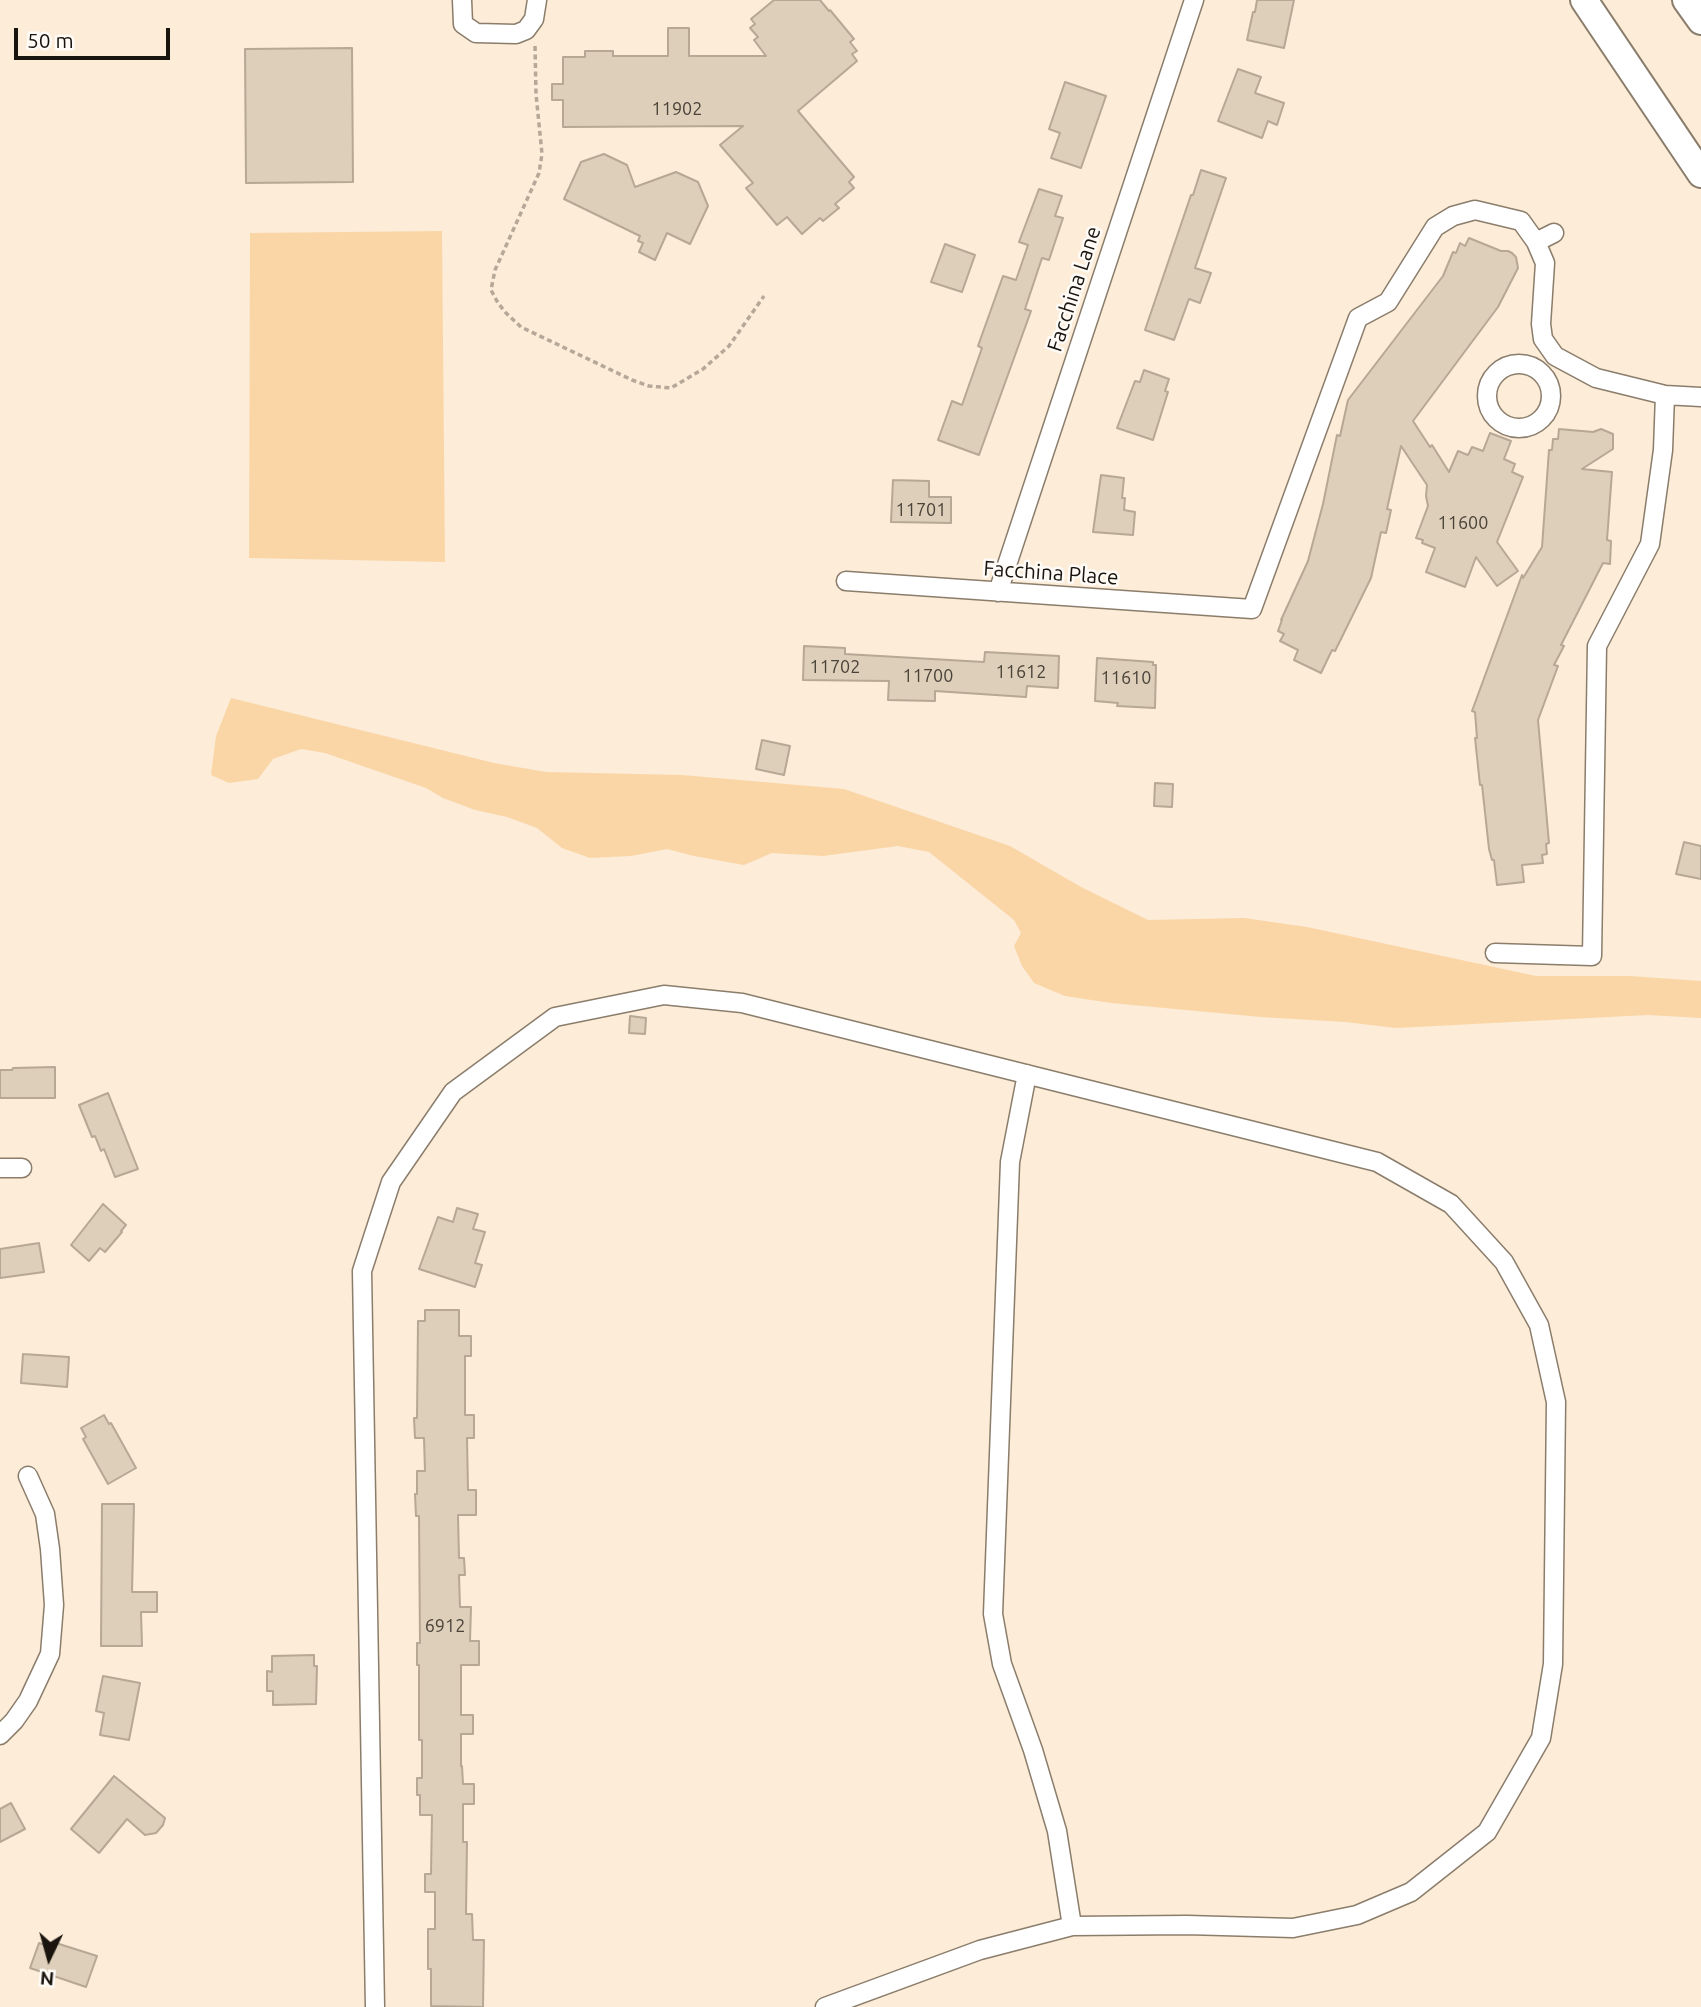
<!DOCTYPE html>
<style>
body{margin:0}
#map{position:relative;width:1701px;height:2007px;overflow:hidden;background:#fcecd8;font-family:Ubuntu,sans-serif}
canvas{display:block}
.north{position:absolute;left:14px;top:1923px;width:70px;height:70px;-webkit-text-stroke:5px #fffcf8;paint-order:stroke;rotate:185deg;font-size:19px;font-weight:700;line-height:28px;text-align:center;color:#19140d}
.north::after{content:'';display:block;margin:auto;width:24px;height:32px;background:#19140d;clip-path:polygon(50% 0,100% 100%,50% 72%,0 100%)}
.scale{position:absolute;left:14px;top:28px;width:156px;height:32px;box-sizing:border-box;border:4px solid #19140d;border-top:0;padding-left:9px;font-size:21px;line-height:24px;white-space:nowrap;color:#19140d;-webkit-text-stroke:5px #fffcf8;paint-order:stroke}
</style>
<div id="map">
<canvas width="1701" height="2007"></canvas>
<div class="north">N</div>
<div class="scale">50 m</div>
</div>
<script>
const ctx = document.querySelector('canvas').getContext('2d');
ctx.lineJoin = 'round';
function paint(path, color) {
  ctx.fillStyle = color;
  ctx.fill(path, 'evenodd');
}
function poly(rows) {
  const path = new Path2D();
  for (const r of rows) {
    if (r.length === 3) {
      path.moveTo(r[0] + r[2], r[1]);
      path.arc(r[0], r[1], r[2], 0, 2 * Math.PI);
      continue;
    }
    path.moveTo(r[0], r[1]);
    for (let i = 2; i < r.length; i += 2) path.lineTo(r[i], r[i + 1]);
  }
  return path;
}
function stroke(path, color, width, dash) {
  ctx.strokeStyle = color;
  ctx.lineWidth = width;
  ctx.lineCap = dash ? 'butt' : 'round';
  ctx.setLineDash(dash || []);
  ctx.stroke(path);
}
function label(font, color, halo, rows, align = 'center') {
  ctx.font = font + ' Ubuntu,sans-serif';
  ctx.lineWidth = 5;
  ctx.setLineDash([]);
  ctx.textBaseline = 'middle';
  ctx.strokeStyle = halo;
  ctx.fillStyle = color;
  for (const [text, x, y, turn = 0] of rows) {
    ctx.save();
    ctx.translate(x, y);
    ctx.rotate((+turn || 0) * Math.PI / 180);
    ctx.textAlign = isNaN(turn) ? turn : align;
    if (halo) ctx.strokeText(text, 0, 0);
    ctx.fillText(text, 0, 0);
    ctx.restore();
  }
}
const green = poly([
 [442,231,445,562,249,558,250,233],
 [231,698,494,763,546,772,682,775,844,789,1010,846,1081,887,1148,920,1244,918,1307,927,1536,976,1630,976,1701,981,1701,1018,1648,1015,1396,1028,1345,1022,1261,1017,1111,1003,1065,996,1034,983,1022,966,1014,946,1021,933,1014,920,929,852,898,846,823,856,772,853,744,865,694,856,667,849,631,856,590,858,562,848,537,828,507,817,475,810,443,798,426,788,325,753,301,749,273,759,258,779,229,783,211,775,216,736]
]);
const building = poly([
 [774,0,820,0,829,11,830,10,854,39,850,42,857,51,852,54,857,61,798,111,854,177,849,182,854,188,835,204,839,208,823,221,820,218,802,234,787,217,777,225,746,188,753,183,720,145,743,126,563,127,563,100,552,100,552,84,563,84,563,57,585,57,585,51,613,51,613,56,668,56,668,28,689,28,689,56,766,56,754,40,758,37,750,28,755,24,751,19,774,0],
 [1257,0,1294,0,1284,48,1247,40,1253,12,1255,12,1257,0],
 [352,48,353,182,246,183,245,49,352,48],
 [1238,69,1261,77,1255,93,1284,103,1277,125,1268,121,1262,138,1218,121,1238,69],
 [1065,82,1106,96,1081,168,1051,158,1060,133,1049,129,1065,82],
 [604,154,627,165,635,187,676,172,698,182,708,206,690,244,667,233,655,260,639,252,643,243,638,241,640,236,564,199,581,162,604,154],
 [1201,170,1226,178,1195,268,1211,273,1200,303,1189,299,1174,340,1145,330,1191,195,1193,195,1201,170],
 [1039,189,1062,196,1055,216,1063,218,1049,260,1042,258,1025,309,1031,311,979,455,938,440,952,401,962,405,982,348,978,346,1003,276,1016,280,1028,245,1019,242,1039,189],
 [1469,238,1501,251,1508,251,1512,253,1516,257,1518,268,1498,307,1413,421,1430,447,1432,445,1449,472,1458,451,1468,455,1472,447,1483,451,1490,433,1511,441,1504,459,1515,464,1512,472,1523,477,1497,542,1518,571,1497,586,1476,557,1465,587,1426,572,1435,548,1422,543,1423,540,1416,538,1428,506,1426,496,1427,485,1401,446,1387,509,1391,510,1386,533,1381,532,1371,578,1340,641,1335,651,1332,650,1321,673,1294,660,1298,650,1280,641,1284,634,1278,631,1282,620,1281,620,1308,561,1323,504,1337,435,1340,436,1348,400,1443,276,1453,252,1456,253,1460,243,1465,246,1469,238],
 [945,244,975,255,962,292,931,282,945,244],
 [1144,370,1169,379,1165,391,1168,392,1153,440,1117,428,1135,381,1140,382,1144,370],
 [1559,429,1593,432,1601,429,1613,434,1613,449,1582,469,1612,472,1607,540,1611,541,1610,564,1603,563,1561,645,1564,646,1554,665,1558,666,1538,720,1549,843,1546,844,1547,854,1542,855,1543,863,1522,865,1524,882,1497,885,1494,860,1492,860,1489,849,1482,785,1480,785,1475,738,1477,738,1475,712,1472,711,1522,575,1523,578,1542,547,1549,450,1552,450,1553,439,1558,439,1559,429],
 [1101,475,1124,478,1122,498,1125,498,1124,510,1135,512,1133,535,1093,532,1101,475],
 [893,480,929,481,929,497,951,497,951,523,891,522,893,480],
 [804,646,845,648,845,654,984,662,985,652,1059,656,1058,688,1027,686,1026,697,935,691,935,701,888,700,889,681,803,680,804,646],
 [1097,658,1153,662,1153,665,1156,665,1155,708,1117,706,1118,703,1095,701,1097,658],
 [762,740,790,746,784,775,756,769,762,740],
 [1155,783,1173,784,1172,807,1154,806,1155,783],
 [1684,842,1701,846,1701,879,1676,874,1684,842],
 [630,1016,646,1018,645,1034,629,1033,630,1016],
 [55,1067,55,1098,0,1098,0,1070,12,1070,13,1068,55,1067],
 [108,1093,138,1169,115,1177,104,1149,101,1151,95,1136,92,1137,79,1105,108,1093],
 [103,1204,126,1225,121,1231,122,1232,105,1252,100,1248,89,1261,71,1245,103,1204],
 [457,1208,478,1214,473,1229,485,1232,475,1263,482,1265,475,1287,419,1269,438,1217,453,1222,457,1208],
 [39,1243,44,1272,0,1278,0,1249,39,1243],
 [425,1310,459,1310,459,1336,471,1336,471,1356,465,1356,465,1415,474,1415,474,1438,467,1438,468,1490,476,1490,476,1515,458,1515,459,1558,464,1558,465,1575,459,1575,460,1607,471,1607,470,1641,479,1641,479,1665,461,1665,461,1715,473,1715,473,1734,461,1734,461,1766,462,1766,463,1784,474,1784,474,1804,463,1804,463,1842,467,1842,466,1914,472,1914,473,1940,484,1940,483,2007,431,2006,431,1969,428,1969,428,1929,435,1929,435,1892,425,1892,425,1874,431,1874,432,1815,420,1815,420,1795,417,1795,417,1778,422,1778,422,1740,419,1740,419,1665,417,1665,417,1643,420,1643,419,1516,416,1516,415,1494,417,1494,417,1471,425,1471,424,1438,415,1438,414,1418,417,1418,418,1321,425,1321,425,1310],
 [23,1354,69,1357,67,1387,21,1383,23,1354],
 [104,1415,109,1424,111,1423,136,1468,108,1484,83,1439,86,1437,81,1428,104,1415],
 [102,1504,134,1504,132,1592,157,1592,157,1612,141,1612,142,1646,101,1646,102,1504],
 [314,1655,314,1666,317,1666,316,1704,273,1705,273,1691,267,1691,267,1671,272,1672,272,1656,314,1655],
 [103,1676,140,1683,129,1740,100,1735,104,1713,96,1711,103,1676],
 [114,1776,165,1818,163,1825,156,1833,145,1835,127,1819,99,1853,71,1829,114,1776],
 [11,1803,25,1829,0,1842,0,1809,11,1803],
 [39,1943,54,1948,56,1943,97,1956,86,1987,30,1968,39,1943]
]);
const path = poly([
 [535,46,536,94,542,154,539,173,495,270,491,290,498,303,506,313,521,327,632,380,649,386,671,388,703,369,729,346,764,296]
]);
const street = poly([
 [462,0,463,24,476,33,516,34,526,30,534,19,537,0],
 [1536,242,1554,233],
 [1519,396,32],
 [846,581,1252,609,1358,318,1388,302,1435,227,1453,216,1475,210,1521,221,1536,242,1545,263,1541,324,1543,339,1555,356,1596,378,1665,395,1701,397],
 [998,592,1194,0],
 [1495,953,1592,956,1597,646,1650,544,1663,450,1665,395],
 [1027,1074,1010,1162,993,1614,1002,1664,1033,1750,1057,1831,1072,1926],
 [0,1168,22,1168],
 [0,1735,14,1721,28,1701,50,1654,54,1605,50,1549,45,1514,28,1476],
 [375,2007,362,1271,391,1182,453,1092,555,1017,664,995,742,1003,1377,1162,1451,1204,1504,1262,1539,1325,1556,1402,1553,1664,1541,1738,1487,1832,1411,1892,1357,1915,1293,1928,1187,1925,1072,1926,980,1950,825,2007]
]);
const primary = poly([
 [1584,0,1701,174],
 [1686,0,1701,21]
]);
const numberNames = [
 ["11902",677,109],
 ["11701",921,510],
 ["11600",1463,523],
 ["11702",835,667],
 ["11612",1021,672],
 ["11700",928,676],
 ["11610",1126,678],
 ["6912",445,1626]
];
const streetNames = [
 ["Facchina Lane",1074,289,-72],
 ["Facchina Place",1051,573,4]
];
paint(green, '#fad6a7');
paint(building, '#decfbb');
stroke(building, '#b6a895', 2);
stroke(street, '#8b7d6b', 21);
stroke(primary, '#8b7d6b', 30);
stroke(path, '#b5a898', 3.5, [5, 3.5]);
stroke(street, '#fff', 18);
stroke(primary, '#fff', 26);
label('18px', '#4a4338', null, numberNames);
label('21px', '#19140d', '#fffcf8', streetNames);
</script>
